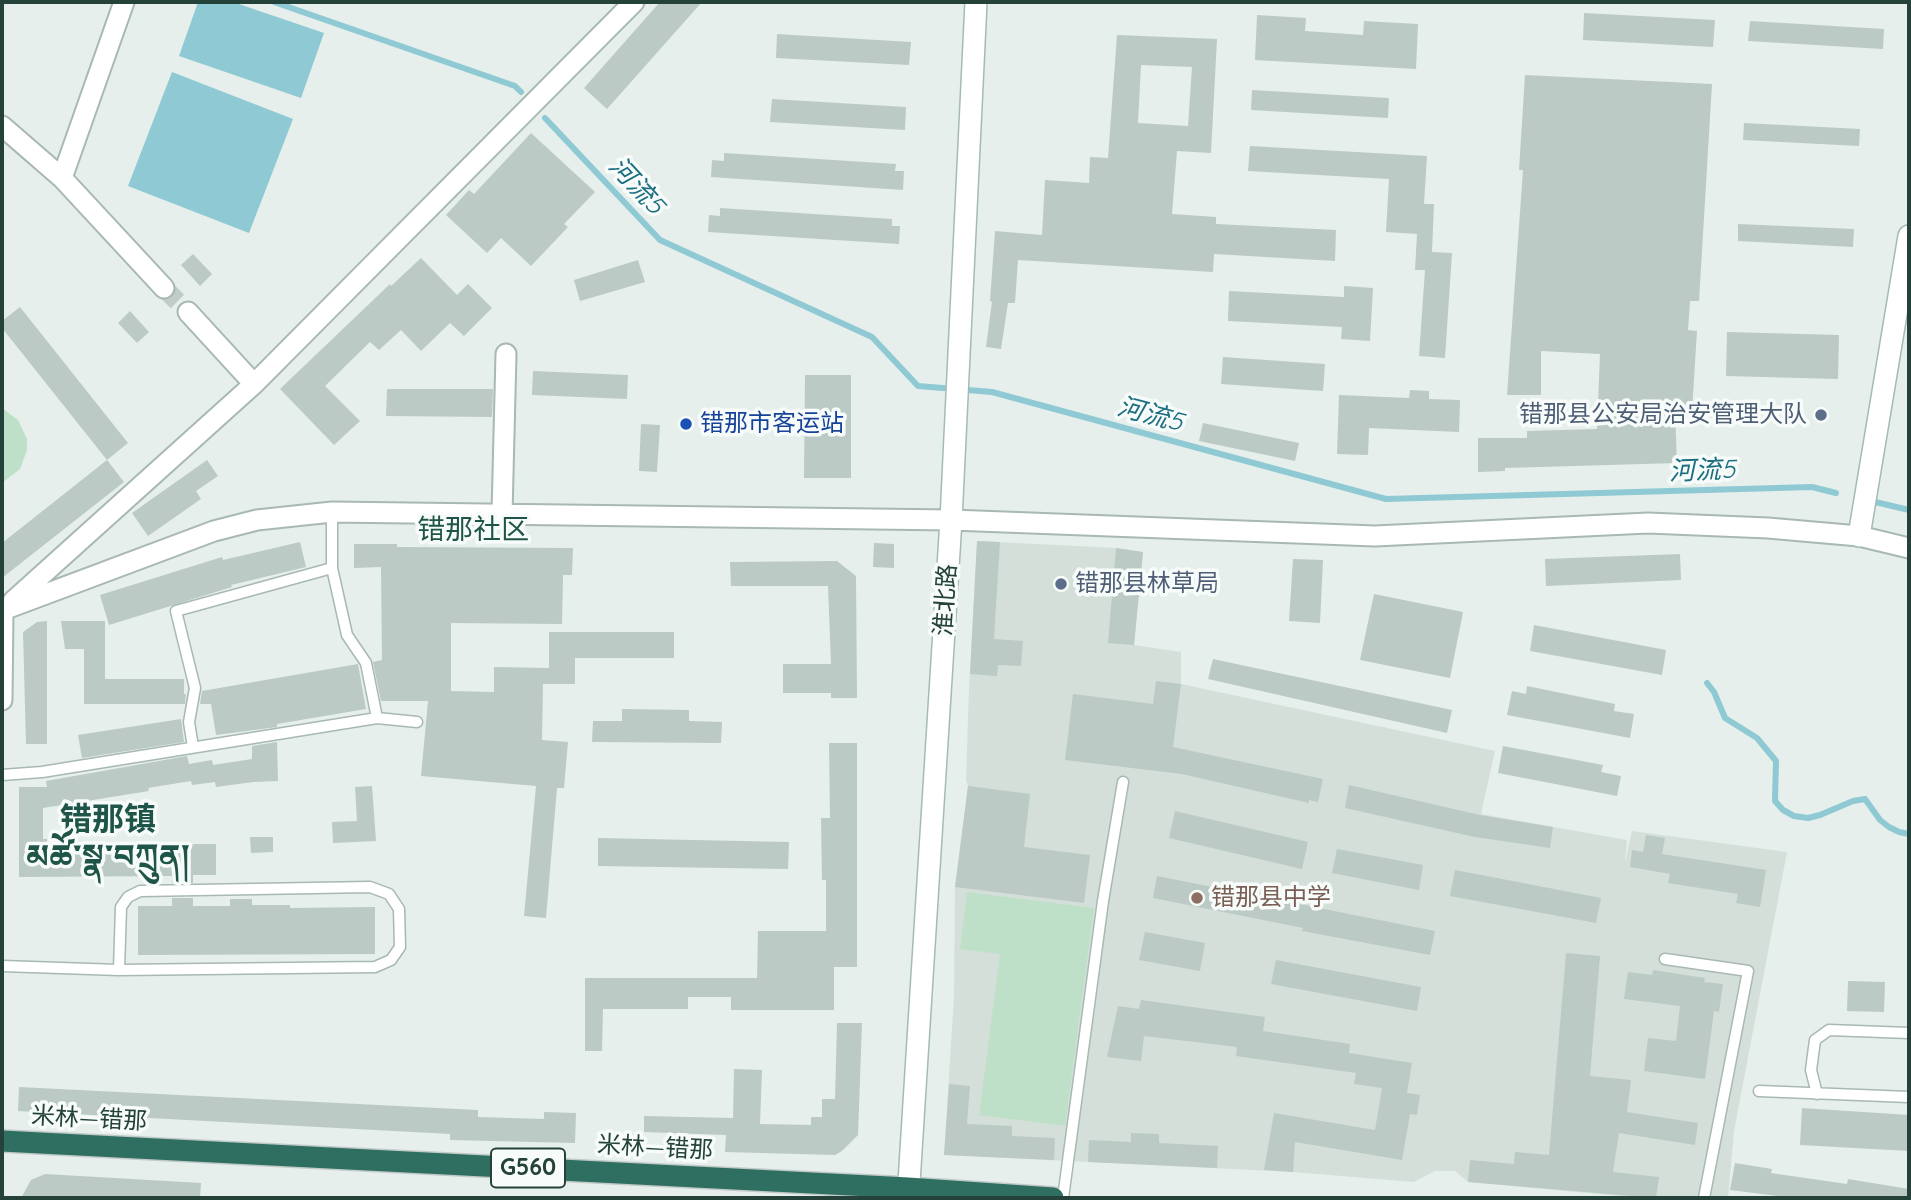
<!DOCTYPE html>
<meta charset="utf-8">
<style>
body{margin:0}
#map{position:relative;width:1911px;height:1200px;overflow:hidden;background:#e6efeb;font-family:Quicksand,sans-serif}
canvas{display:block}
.frame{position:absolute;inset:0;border:4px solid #24423a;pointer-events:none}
</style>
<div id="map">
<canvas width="1911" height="1200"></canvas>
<div class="frame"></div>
</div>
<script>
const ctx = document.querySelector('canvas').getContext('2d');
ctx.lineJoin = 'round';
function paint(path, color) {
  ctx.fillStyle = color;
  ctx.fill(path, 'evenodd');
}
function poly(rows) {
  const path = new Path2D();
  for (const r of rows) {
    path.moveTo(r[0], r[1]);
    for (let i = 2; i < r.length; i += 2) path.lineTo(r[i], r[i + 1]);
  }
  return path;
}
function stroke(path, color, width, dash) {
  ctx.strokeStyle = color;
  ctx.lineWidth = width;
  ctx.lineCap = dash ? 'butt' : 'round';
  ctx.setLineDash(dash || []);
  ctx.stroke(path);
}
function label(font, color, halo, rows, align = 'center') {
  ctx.font = font + ' Quicksand,"Noto Sans SC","Noto Serif Tibetan",sans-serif';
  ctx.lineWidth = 7;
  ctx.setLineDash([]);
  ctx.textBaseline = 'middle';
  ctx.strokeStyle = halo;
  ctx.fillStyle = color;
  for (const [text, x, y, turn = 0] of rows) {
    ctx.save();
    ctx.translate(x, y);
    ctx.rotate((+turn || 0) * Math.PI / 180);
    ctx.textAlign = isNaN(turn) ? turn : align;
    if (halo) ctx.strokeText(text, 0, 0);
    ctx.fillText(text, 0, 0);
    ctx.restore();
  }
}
const built = poly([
 [977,541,1116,548,1143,552,1134,645,1181,652,1181,684,1495,751,1481,814,1627,840,1625,862,1632,831,1787,852,1734,1131,1728,1198,1642,1198,1468,1182,1455,1171,1435,1171,1414,1182,1293,1172,944,1155,954,997,955,887,968,786,966,781,969,689]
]);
const green = poly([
 [2,408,18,420,27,439,27,450,20,469,2,483],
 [967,892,1094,908,1065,1126,979,1115,1000,954,960,949]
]);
const water = poly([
 [198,2,233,2,324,33,301,98,179,56],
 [172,72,293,119,249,233,128,186]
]);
const stream = poly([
 [274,2,515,86,521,92],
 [545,118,660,240,872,337,918,386,992,392,1386,499,1812,487,1836,493],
 [1871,501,1909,510],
 [1707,683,1714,692,1725,718,1757,738,1776,761,1775,801,1783,810,1794,816,1808,818,1820,815,1853,801,1865,799,1880,820,1889,827,1899,832,1909,834]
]);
const building = poly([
 [660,2,702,2,607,109,584,88],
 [1584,13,1715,20,1713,47,1583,40],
 [1257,15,1306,18,1305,31,1363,35,1364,21,1418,24,1416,69,1255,60],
 [1750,21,1884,29,1883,49,1748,41],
 [777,34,911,42,909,65,776,58],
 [1117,35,1217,39,1211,153,1177,151,1172,214,1216,217,1216,224,1336,230,1335,261,1214,254,1213,272,1018,260,1015,303,1008,303,1001,349,986,347,992,302,990,301,995,231,1042,235,1045,180,1089,183,1090,157,1108,158],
 [1141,65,1192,67,1188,126,1138,123],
 [1525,75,1712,84,1699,301,1690,301,1688,330,1697,331,1692,411,1675,410,1677,463,1505,468,1505,471,1478,472,1478,438,1527,438,1527,431,1597,429,1600,354,1541,351,1541,395,1507,395,1523,170,1519,170],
 [1252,90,1389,98,1388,118,1251,110],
 [772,99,906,107,905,130,770,122],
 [1744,123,1860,129,1859,146,1743,140],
 [531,133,595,192,564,224,568,227,531,266,501,238,487,253,446,215,469,190,474,194],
 [1250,146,1427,156,1424,204,1434,204,1432,252,1452,253,1445,358,1419,356,1425,270,1415,270,1417,234,1386,232,1389,179,1248,171],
 [724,153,896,164,895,171,904,171,903,190,711,177,712,160,724,161],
 [720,208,892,219,892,226,900,226,899,244,708,232,709,215,720,216],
 [1738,224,1854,229,1853,247,1738,241],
 [193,254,212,274,200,286,181,265],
 [421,258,457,295,468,284,492,308,464,336,450,323,421,351,401,330,379,350,370,342,325,386,360,421,334,445,280,389,390,284,391,286],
 [638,260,645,282,580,301,574,280],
 [1344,286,1373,288,1370,341,1341,339,1342,327,1228,321,1229,291,1344,297],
 [20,307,128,443,107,460,2,328,2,321],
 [130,311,149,332,137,343,118,323],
 [1727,332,1839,335,1838,379,1726,376],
 [1223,357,1325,364,1323,391,1221,384],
 [533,371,628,375,627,399,532,395],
 [805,375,851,375,851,478,804,478],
 [387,389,493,389,492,417,386,416],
 [1410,390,1429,391,1429,399,1460,400,1459,432,1369,428,1368,455,1337,454,1339,395,1409,398],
 [1203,423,1299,443,1295,461,1199,441],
 [641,424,660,425,657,472,639,471],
 [107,460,124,482,2,578,2,543],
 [207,460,218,476,196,491,201,499,148,536,132,513],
 [977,541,1000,542,994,639,1023,641,1021,666,998,665,997,676,970,674],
 [300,542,306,567,231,585,232,587,109,625,100,595,222,557,223,560],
 [874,543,894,544,894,568,873,567],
 [354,544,397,544,397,547,573,548,572,575,563,575,562,624,451,623,451,691,494,692,494,667,549,668,549,632,674,632,674,658,575,658,575,684,543,684,542,740,568,742,564,788,557,788,546,918,524,916,536,786,421,776,428,701,381,701,373,662,382,660,381,567,354,568],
 [1116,548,1143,552,1134,645,1108,643],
 [1680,554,1681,580,1546,586,1545,559],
 [1293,559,1323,560,1320,623,1289,621],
 [837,561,856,576,857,698,831,698,831,693,783,693,783,664,831,664,828,586,731,586,730,562],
 [1374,594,1463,612,1450,678,1360,660],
 [47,621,47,744,26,744,23,632,37,622],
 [61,621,105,621,105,679,184,679,184,694,186,694,185,704,84,704,84,649,65,649],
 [1534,625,1666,650,1662,675,1530,651],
 [1213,659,1452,710,1447,733,1208,679],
 [358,664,366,709,277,724,277,727,216,735,211,704,200,704,202,691],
 [1156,681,1181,684,1173,747,1323,779,1318,802,1309,800,1309,803,1182,774,1065,760,1073,694,1153,704],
 [1527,686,1615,704,1614,711,1634,714,1630,738,1507,715,1512,691,1526,694],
 [622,709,689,710,689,721,722,722,721,743,592,742,593,721,622,721],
 [181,719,184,742,82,758,78,735],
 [277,742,278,781,253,782,216,787,215,782,192,785,191,781,148,788,149,791,43,808,43,839,47,839,47,845,216,844,216,875,193,875,193,883,172,883,172,876,19,877,19,787,47,787,46,781,187,756,189,764,212,760,213,765,252,759,252,746],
 [829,743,857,743,857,967,834,967,834,1010,731,1010,731,997,688,997,688,1009,603,1009,602,1051,585,1051,585,978,757,978,758,931,826,931,826,880,822,880,821,818,830,818],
 [1503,746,1603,765,1601,772,1621,776,1617,796,1498,773],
 [1349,785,1480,815,1553,827,1550,848,1475,837,1345,808],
 [372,786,376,841,333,843,332,822,357,821,355,787],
 [968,786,1030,794,1024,847,1090,855,1084,903,955,887],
 [1175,811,1308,842,1302,869,1169,838],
 [1646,835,1665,838,1662,854,1766,870,1760,907,1736,903,1738,894,1668,883,1670,874,1630,867,1632,850,1643,852],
 [250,837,273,837,273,852,251,853],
 [598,838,789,842,788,869,598,866],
 [1337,849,1423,865,1419,890,1332,873],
 [1455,870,1601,898,1596,923,1450,896],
 [1157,876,1435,931,1430,955,1302,931,1303,928,1153,898],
 [172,898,193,898,193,906,230,906,230,899,252,899,252,905,290,905,290,908,375,907,375,954,138,955,138,906,172,906],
 [1145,932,1205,943,1200,971,1139,960],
 [1566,953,1600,956,1590,1076,1631,1080,1627,1112,1698,1123,1695,1145,1619,1133,1613,1172,1659,1177,1656,1198,1468,1182,1470,1160,1514,1164,1515,1152,1549,1155],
 [1276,960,1421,987,1417,1011,1271,984],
 [1653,970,1705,978,1704,982,1723,984,1719,1012,1714,1011,1705,1079,1644,1071,1648,1038,1676,1041,1680,1006,1624,999,1628,972,1652,975],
 [1848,981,1885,982,1884,1012,1847,1011],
 [1141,1000,1265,1017,1263,1031,1350,1044,1349,1053,1412,1063,1407,1093,1420,1095,1417,1115,1410,1114,1402,1160,1295,1142,1293,1172,1264,1170,1274,1113,1375,1130,1382,1088,1354,1084,1356,1073,1236,1056,1237,1047,1144,1036,1141,1061,1107,1057,1118,1006,1139,1009],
 [837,1023,862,1023,858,1135,842,1151,835,1155,725,1152,726,1135,644,1132,644,1116,733,1118,734,1069,762,1070,760,1124,811,1125,811,1117,822,1117,822,1099,835,1099],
 [949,1084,970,1086,967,1124,1012,1126,1012,1136,1055,1138,1054,1160,944,1155],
 [19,1087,478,1110,478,1117,544,1119,544,1112,576,1113,575,1143,450,1140,450,1134,18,1111],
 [1802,1108,1909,1115,1909,1151,1800,1145],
 [1131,1133,1159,1134,1159,1143,1218,1146,1217,1168,1088,1162,1089,1140,1131,1142],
 [1735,1163,1772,1169,1771,1173,1847,1184,1848,1179,1909,1189,1909,1198,1794,1198,1730,1190],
 [45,1174,201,1183,200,1198,21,1198,31,1180]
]);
const streetTunnel = poly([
 [164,288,188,312]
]);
const lane = poly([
 [332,512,332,568,347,635,366,663,377,718],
 [193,747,189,722,195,688,176,611,332,568],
 [2,775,42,772,377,718,417,722],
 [1665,959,1748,971,1704,1198],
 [2,966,119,970,375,967,391,960,400,947,399,909,389,894,370,887,140,891,128,897,121,907,119,970],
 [1759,1091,1909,1097],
 [1817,1094,1811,1070,1815,1040,1829,1030,1909,1033],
 [1063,1198,1103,901,1123,782]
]);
const street = poly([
 [124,2,62,178,164,288],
 [2,126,62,178],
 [188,312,254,384],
 [502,514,506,354],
 [13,601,254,384,634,2],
 [3,610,214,531,257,520,332,512,951,520,1375,536,1648,523,1768,528,1859,536,1909,548],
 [2,700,3,610]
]);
const secondary = poly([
 [1859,536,1909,236],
 [908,1198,951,520,976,2]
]);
const highway = poly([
 [2,1141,908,1188,1053,1198]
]);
const markers = [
 [1821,415,7,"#5c6f8a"],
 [686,424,7,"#1a4fb4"],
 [1061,584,7,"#5c6f8a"],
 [1197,898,7,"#8d6e63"]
];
const shields = [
 [528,1168,74]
];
const shieldNames = [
 ["G560",528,1168]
];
const serviceNames = [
 ["错那县公安局治安管理大队",1807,415],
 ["错那县林草局",1075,584,"left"]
];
const transitNames = [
 ["错那市客运站",700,424]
];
const streetNames = [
 ["淮北路",946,600,-86],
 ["米林—错那",89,1119,3],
 ["米林—错那",655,1148,3]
];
const educationNames = [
 ["错那县中学",1211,898]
];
const waterNames = [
 ["河流5",636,186,47],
 ["河流5",1150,415,15],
 ["河流5",1702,471,-2]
];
const quarterNames = [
 ["错那社区",473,531]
];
const districtNames = [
 ["错那镇",108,820],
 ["མཚོ་སྣ་བཀྲུན།",108,857]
];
paint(built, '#d4dfda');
paint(green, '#bfe0c8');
paint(water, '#8ec9d4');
stroke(stream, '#8ec9d4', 6);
paint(building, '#bbcac4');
stroke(streetTunnel, '#bfccc8', 19, [19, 10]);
stroke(lane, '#a8b8b2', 13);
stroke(street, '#a8b8b2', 23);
stroke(secondary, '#a4bbb3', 24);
stroke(highway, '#c2cac8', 24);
stroke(lane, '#fff', 10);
stroke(street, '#fff', 19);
stroke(secondary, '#fff', 21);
stroke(highway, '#2f6f62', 21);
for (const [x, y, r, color] of markers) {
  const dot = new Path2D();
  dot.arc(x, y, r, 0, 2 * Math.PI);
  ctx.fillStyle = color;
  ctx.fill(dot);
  stroke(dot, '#f7fbf9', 2.5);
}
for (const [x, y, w] of shields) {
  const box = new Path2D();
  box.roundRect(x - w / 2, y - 19.5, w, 39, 5);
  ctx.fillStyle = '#f7fbf9';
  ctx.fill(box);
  stroke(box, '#24423a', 2);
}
label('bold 23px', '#24423a', null, shieldNames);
label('24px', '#4e5e75', '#f7fbf9', serviceNames, 'right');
label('24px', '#164399', '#f7fbf9', transitNames, 'left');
label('24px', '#24423a', '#f7fbf9', streetNames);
label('24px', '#785e54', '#f7fbf9', educationNames, 'left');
label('italic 26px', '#1c6f80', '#f7fbf9', waterNames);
label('28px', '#1f5548', '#f7fbf9', quarterNames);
label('bold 32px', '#1f5548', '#f7fbf9', districtNames);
</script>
